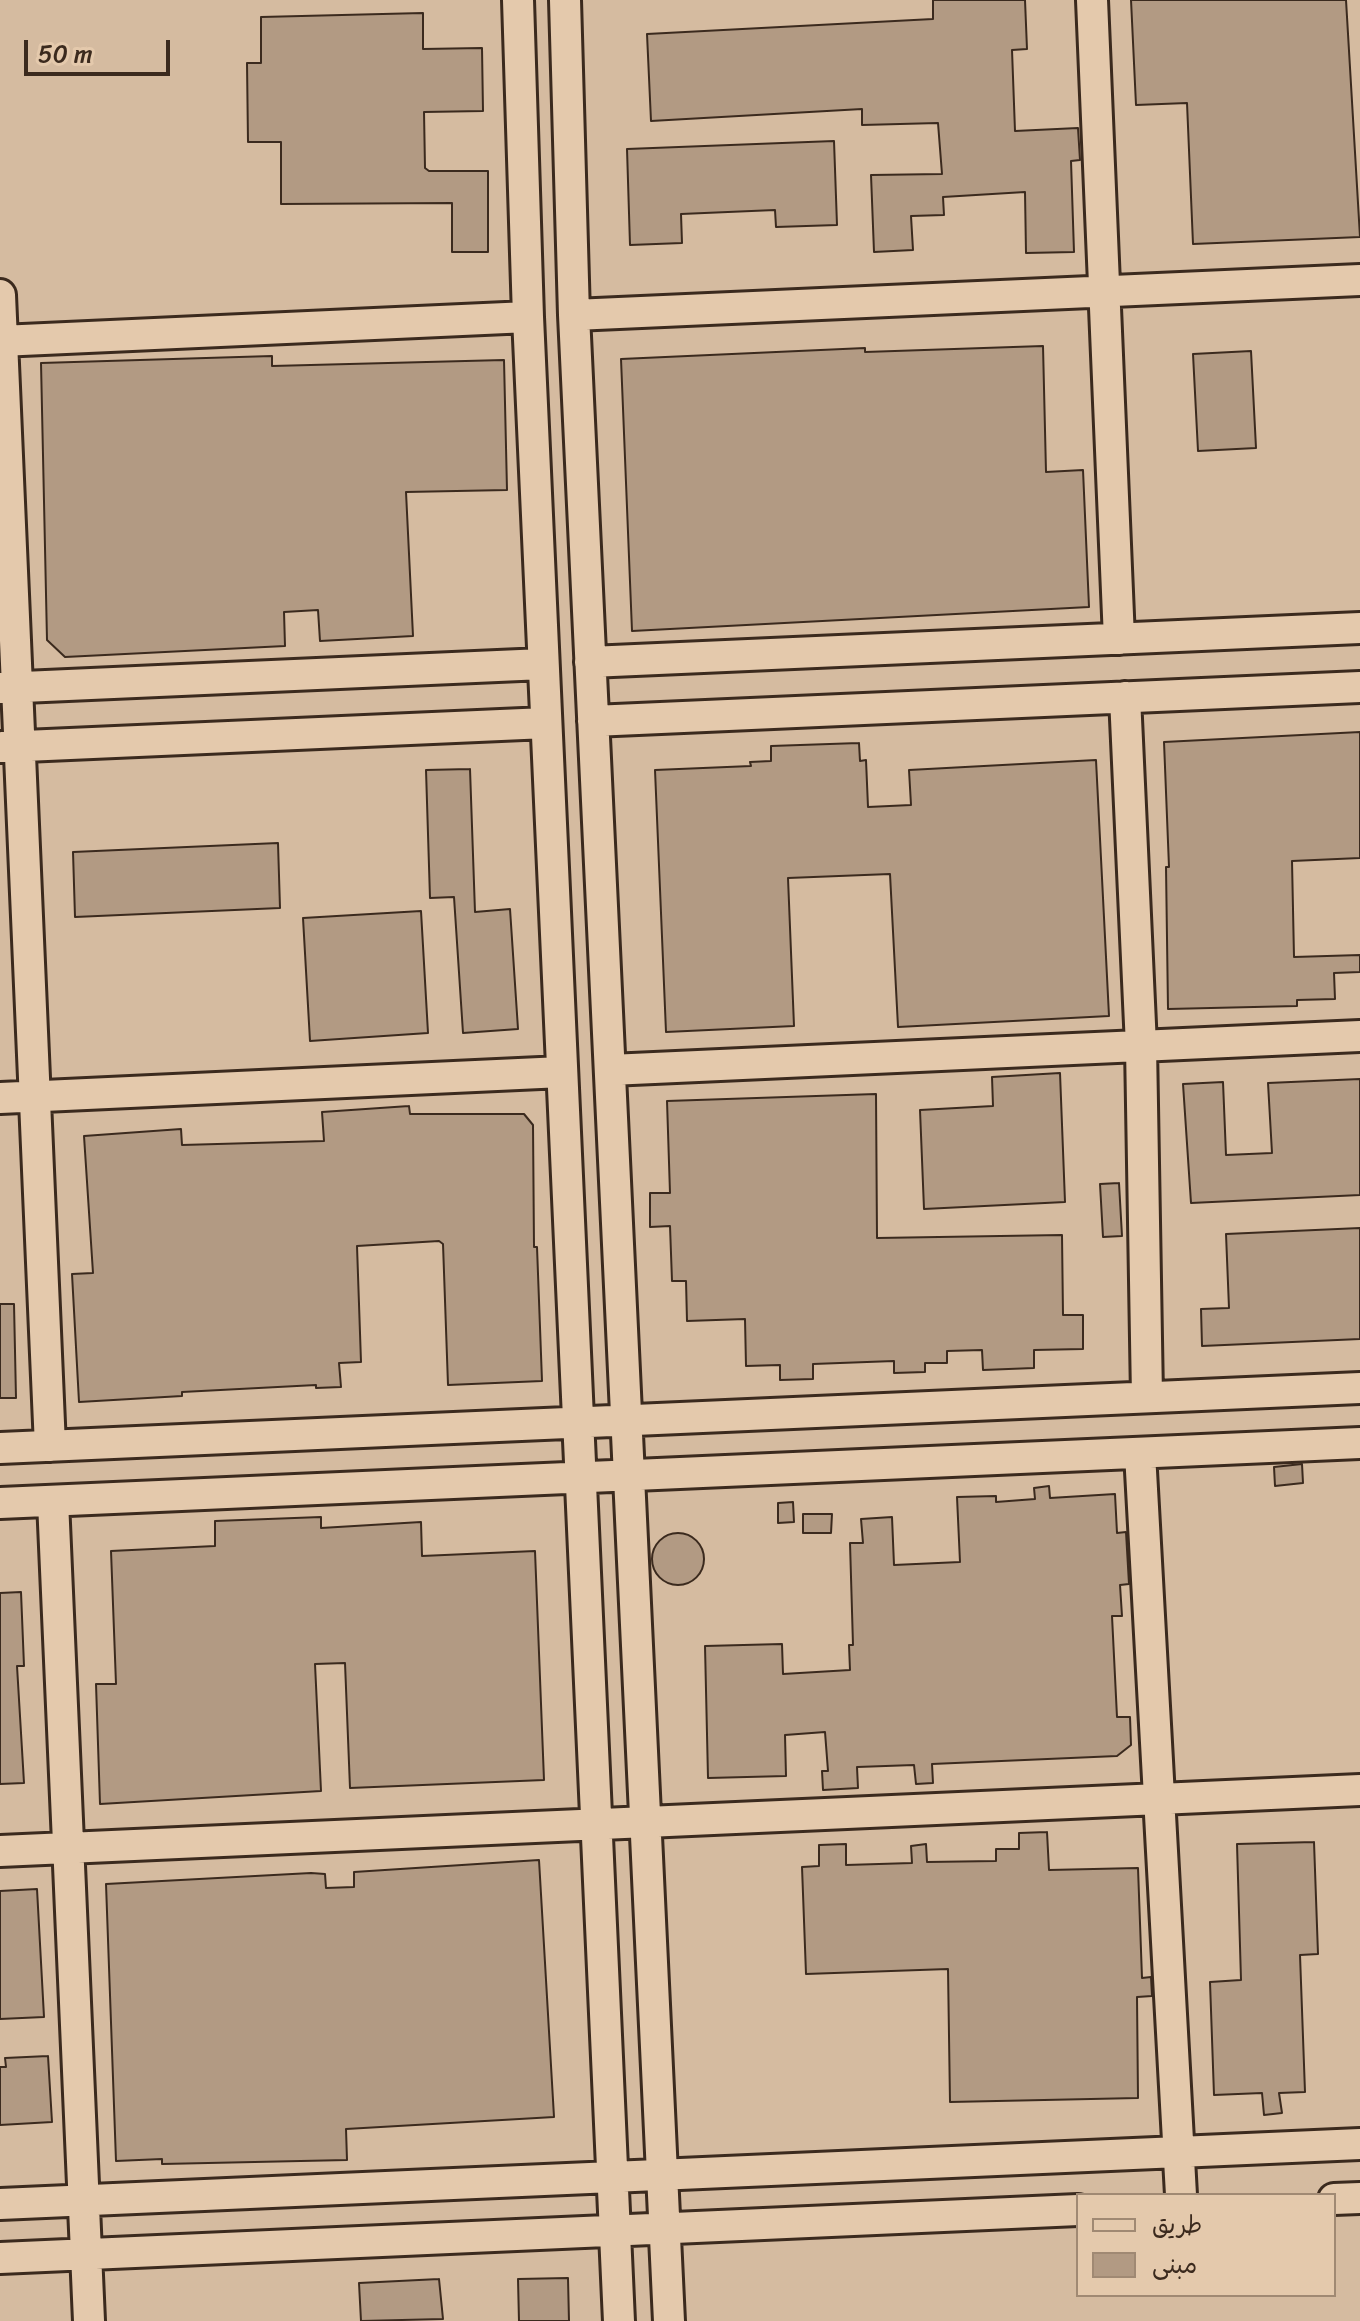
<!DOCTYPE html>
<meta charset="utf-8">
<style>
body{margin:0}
#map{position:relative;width:1360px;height:2321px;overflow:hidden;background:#e4c9ac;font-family:Sriracha,"Playpen Sans Arabic",sans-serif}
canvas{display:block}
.legend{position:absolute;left:1076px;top:2193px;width:260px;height:104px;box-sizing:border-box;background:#e4c9ac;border:2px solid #a08973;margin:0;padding:10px 14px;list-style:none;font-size:24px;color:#3b2a1e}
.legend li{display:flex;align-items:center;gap:16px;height:40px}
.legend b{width:40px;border:2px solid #a08973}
.scale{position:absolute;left:24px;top:40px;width:146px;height:36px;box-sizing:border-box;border:4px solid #3b2a1e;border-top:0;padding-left:10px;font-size:24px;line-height:28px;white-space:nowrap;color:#3b2a1e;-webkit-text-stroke:6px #e4c9ac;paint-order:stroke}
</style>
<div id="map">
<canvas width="1360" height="2321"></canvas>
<ul class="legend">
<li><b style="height:10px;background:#e4c9ac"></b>طريق</li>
<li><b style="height:22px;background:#b29a83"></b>مبنى</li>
</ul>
<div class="scale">50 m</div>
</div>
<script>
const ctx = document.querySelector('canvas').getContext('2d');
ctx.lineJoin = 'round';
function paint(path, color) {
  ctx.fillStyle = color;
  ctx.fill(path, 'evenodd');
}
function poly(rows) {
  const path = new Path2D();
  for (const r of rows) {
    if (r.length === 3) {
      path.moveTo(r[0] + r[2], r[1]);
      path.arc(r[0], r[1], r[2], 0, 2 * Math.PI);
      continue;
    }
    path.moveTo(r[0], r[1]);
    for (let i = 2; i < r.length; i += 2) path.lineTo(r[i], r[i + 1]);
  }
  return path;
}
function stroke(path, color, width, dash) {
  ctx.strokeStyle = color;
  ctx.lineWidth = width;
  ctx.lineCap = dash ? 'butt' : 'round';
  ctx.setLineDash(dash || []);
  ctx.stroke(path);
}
const built = poly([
 [0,0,1360,0,1360,2321,0,2321],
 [1078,2195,1334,2195,1334,2295,1078,2295]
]);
const building = poly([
 [933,0,1025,0,1027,49,1012,50,1015,131,1078,128,1080,160,1071,161,1074,252,1026,253,1025,192,943,197,944,215,911,216,913,250,874,252,871,175,942,174,938,123,862,125,862,109,651,121,647,34,933,19,933,0],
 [1131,0,1346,0,1360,237,1193,244,1187,103,1136,105,1131,0],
 [423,13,423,49,482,48,483,111,424,112,425,168,429,171,488,171,488,252,452,252,452,203,281,204,281,142,248,142,247,63,261,63,261,17,423,13],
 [834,141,837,225,776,227,775,210,681,214,682,243,630,245,627,149,834,141],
 [1043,346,1046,472,1083,470,1089,607,632,631,621,359,865,348,865,352,1043,346],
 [1251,351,1256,448,1198,451,1193,354,1251,351],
 [272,356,272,366,504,360,507,490,406,492,413,636,320,641,318,610,284,612,285,646,65,657,47,640,41,363,272,356],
 [1360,732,1360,858,1292,861,1294,957,1360,955,1360,972,1334,973,1335,999,1297,1000,1297,1006,1168,1009,1166,867,1169,867,1164,742,1360,732],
 [859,743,860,761,866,760,868,807,911,805,909,770,1096,760,1109,1016,898,1027,890,874,788,878,794,1026,666,1032,655,770,751,766,750,762,771,761,771,746,859,743],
 [470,769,475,912,510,909,518,1029,463,1033,454,897,430,898,426,770,470,769],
 [278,843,280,908,75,917,73,852,278,843],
 [421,911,428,1033,310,1041,303,918,421,911],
 [1060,1073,1065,1202,924,1209,920,1110,993,1106,992,1077,1060,1073],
 [1360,1079,1360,1195,1191,1203,1183,1084,1223,1082,1226,1155,1272,1153,1268,1083,1360,1079],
 [876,1094,877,1238,1062,1235,1063,1315,1083,1315,1083,1349,1034,1350,1034,1368,983,1370,982,1350,947,1351,947,1363,925,1363,925,1372,894,1373,894,1361,813,1364,813,1379,780,1380,780,1365,746,1366,745,1319,687,1321,686,1281,672,1281,670,1226,650,1227,650,1193,670,1193,667,1101,876,1094],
 [409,1106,410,1114,524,1114,533,1125,534,1247,537,1247,542,1381,448,1385,443,1244,439,1241,357,1246,361,1362,339,1363,341,1387,316,1388,316,1385,182,1392,182,1396,79,1402,72,1274,93,1273,84,1136,181,1129,182,1145,324,1141,322,1112,409,1106],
 [1119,1183,1122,1236,1103,1237,1100,1184,1119,1183],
 [1360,1228,1360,1339,1202,1346,1201,1309,1229,1308,1226,1234,1360,1228],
 [0,1304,14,1304,16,1398,0,1398,0,1304],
 [1302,1464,1303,1483,1275,1486,1274,1467,1302,1464],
 [1049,1486,1050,1498,1115,1494,1117,1533,1126,1532,1129,1584,1120,1585,1122,1616,1112,1616,1117,1717,1130,1717,1131,1745,1117,1756,932,1764,933,1783,916,1784,914,1765,857,1767,858,1788,823,1790,822,1771,828,1771,825,1732,785,1735,786,1776,708,1778,705,1646,782,1644,783,1674,850,1670,849,1645,853,1645,850,1543,863,1543,861,1519,892,1517,894,1565,960,1562,957,1497,996,1496,996,1502,1035,1499,1034,1488,1049,1486],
 [793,1502,794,1522,778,1523,778,1503,793,1502],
 [803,1514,832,1514,831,1533,803,1533,803,1514],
 [321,1517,321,1528,421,1522,422,1556,535,1551,544,1780,350,1788,345,1663,315,1664,321,1791,100,1804,96,1684,116,1684,111,1551,215,1546,215,1521,321,1517],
 [678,1559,26],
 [21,1592,24,1666,17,1666,24,1783,0,1784,0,1593,21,1592],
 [1047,1832,1049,1870,1138,1868,1142,1978,1151,1977,1152,1996,1137,1997,1138,2098,950,2102,948,1969,806,1974,802,1867,819,1866,819,1845,846,1844,846,1865,912,1863,911,1846,926,1844,927,1862,996,1861,996,1849,1019,1849,1019,1833,1047,1832],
 [1314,1842,1318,1954,1300,1955,1305,2092,1279,2093,1282,2113,1264,2115,1262,2093,1214,2095,1210,1982,1241,1980,1237,1844,1314,1842],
 [539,1860,554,2117,346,2129,347,2160,162,2164,162,2159,116,2161,106,1884,311,1873,325,1874,326,1888,354,1887,354,1872,539,1860],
 [37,1889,44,2017,0,2019,0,1891,37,1889],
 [48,2056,52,2122,0,2125,0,2067,6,2067,5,2058,48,2056],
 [568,2278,569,2321,519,2321,518,2279,568,2278],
 [439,2279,443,2319,361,2321,359,2283,439,2279]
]);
const minor = poly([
 [518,0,528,317,619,2321],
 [565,0,574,315,669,2321],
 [1092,0,1119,639],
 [0,295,50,1446],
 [574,315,1360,280],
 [0,341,528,317],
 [590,662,1360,628],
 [0,688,543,664],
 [1125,697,1141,1046,1147,1397],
 [593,721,1360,687],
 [2,747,546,723],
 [610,1070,1360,1036],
 [0,1098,562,1072],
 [0,1448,1360,1388],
 [1140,1453,1181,2195],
 [53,1501,89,2321],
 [0,1503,1360,1443],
 [0,1851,1360,1790],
 [1334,2199,1360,2198],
 [0,2204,1360,2144],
 [0,2258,1078,2210]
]);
paint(built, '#d5bba0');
paint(building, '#b29a83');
stroke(building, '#3b2a1e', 2);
stroke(minor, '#3b2a1e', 36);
stroke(minor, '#e4c9ac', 30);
</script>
